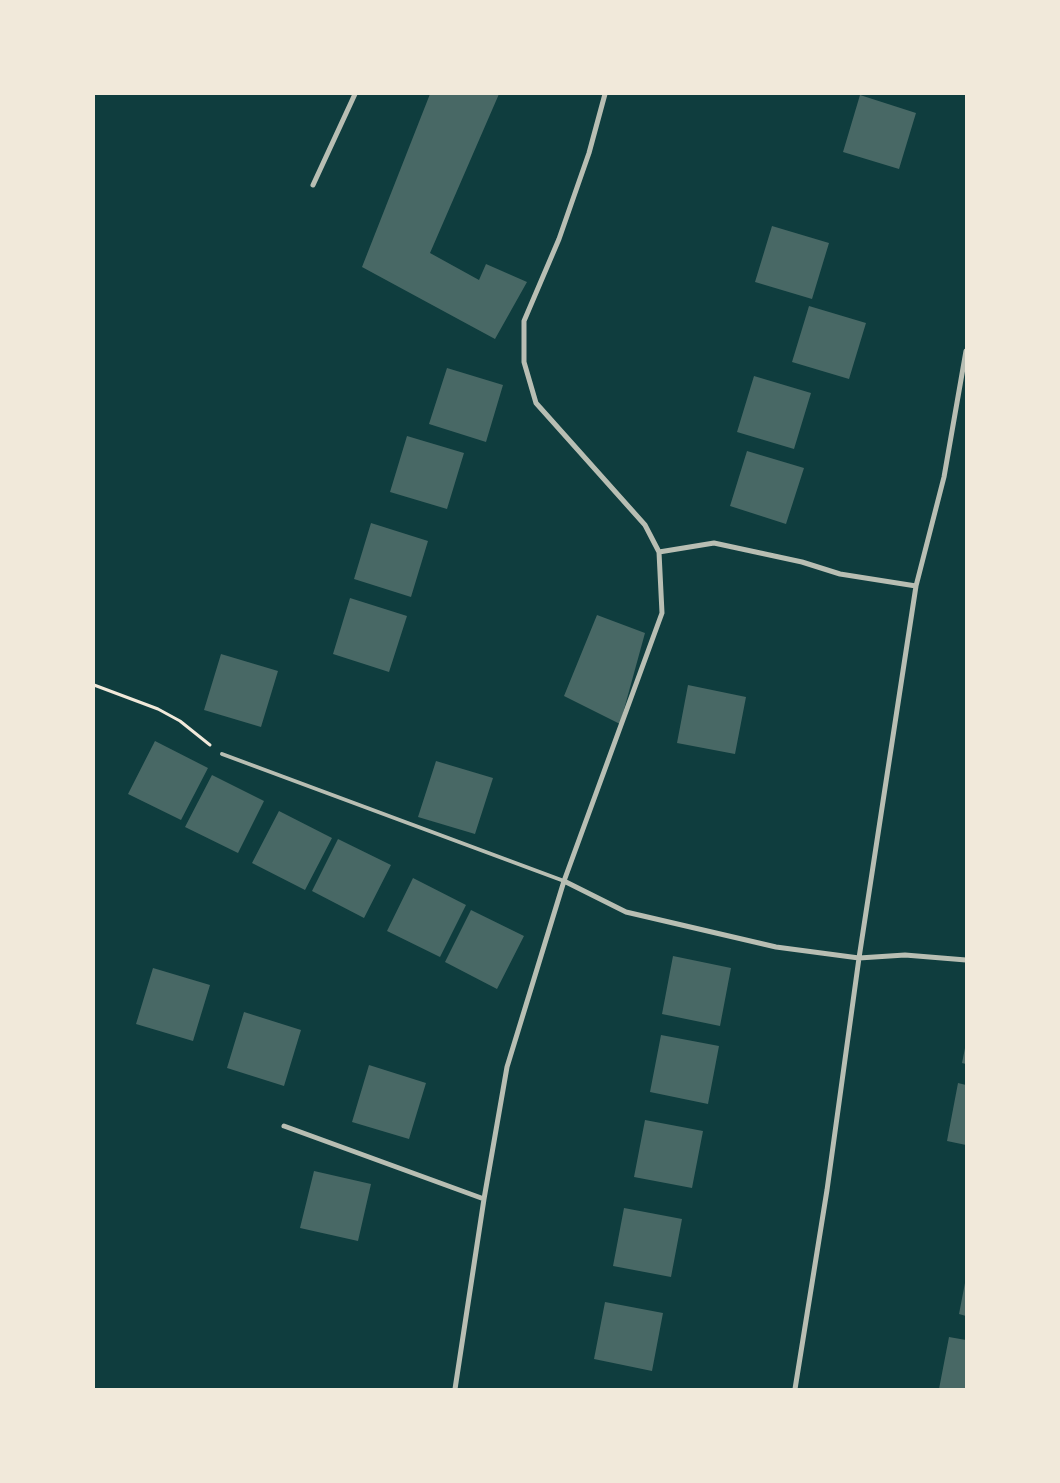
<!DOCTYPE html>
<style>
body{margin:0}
#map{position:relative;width:1060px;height:1483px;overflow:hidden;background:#0f3d3e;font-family:"Golos Text",sans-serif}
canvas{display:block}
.frame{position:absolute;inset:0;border:95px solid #f1e9da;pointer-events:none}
</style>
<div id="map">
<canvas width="1060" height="1483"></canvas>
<div class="frame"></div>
</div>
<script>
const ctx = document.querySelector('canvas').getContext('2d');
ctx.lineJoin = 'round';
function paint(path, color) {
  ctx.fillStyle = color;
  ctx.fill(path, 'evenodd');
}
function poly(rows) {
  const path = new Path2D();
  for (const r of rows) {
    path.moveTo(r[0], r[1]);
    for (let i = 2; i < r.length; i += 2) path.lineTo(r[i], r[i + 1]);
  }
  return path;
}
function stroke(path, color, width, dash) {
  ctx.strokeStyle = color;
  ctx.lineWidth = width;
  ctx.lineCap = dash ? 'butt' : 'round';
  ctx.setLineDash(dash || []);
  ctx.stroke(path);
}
const building = poly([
 [430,94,499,94,430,253,479,280,486,264,527,282,495,339,362,267],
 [860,95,916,113,899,169,843,152],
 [772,226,829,243,812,299,755,282],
 [809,306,866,323,849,379,792,362],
 [447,368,503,385,486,442,429,424],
 [754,376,811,393,794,449,737,432],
 [407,436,464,453,447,509,390,492],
 [747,451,804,468,786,524,730,506],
 [371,523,428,541,411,597,354,579],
 [350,598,407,616,389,672,333,654],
 [597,615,645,633,620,724,564,696],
 [221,654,278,671,261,727,204,710],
 [688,685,746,697,735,754,677,743],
 [155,741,208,768,181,820,128,794],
 [436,761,493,778,475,834,418,817],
 [212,775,264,801,238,853,185,827],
 [279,811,332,838,305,890,252,863],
 [338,839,391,865,364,918,312,891],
 [413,878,466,905,440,957,387,931],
 [471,910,524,936,497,989,445,962],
 [673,956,731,968,720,1026,662,1014],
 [153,968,210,985,193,1041,136,1024],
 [244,1012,301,1030,284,1086,227,1068],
 [661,1035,719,1046,708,1104,650,1092],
 [965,1048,966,1048,966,1064,962,1063],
 [369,1065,426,1083,409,1139,352,1122],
 [958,1083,966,1085,966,1145,947,1141],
 [645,1120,703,1131,692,1188,634,1177],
 [314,1171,371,1184,358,1241,300,1228],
 [624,1208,682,1219,671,1277,613,1266],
 [965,1283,966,1283,966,1316,959,1314],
 [605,1302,663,1313,652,1371,594,1359],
 [949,1337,966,1340,966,1389,939,1389]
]);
const path = poly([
 [94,685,158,709,180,721,210,745]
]);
const service = poly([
 [222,754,564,881]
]);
const minor = poly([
 [313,185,355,94],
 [659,552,714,543,802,562,840,574,916,586],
 [564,881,626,912,776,947,859,958,905,955,966,960],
 [284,1126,484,1199],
 [455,1389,484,1199,507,1067,564,881,662,613,659,552,645,525,536,403,524,362,524,321,559,239,589,153,605,94],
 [795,1389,827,1190,859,958,916,586,944,477,966,351]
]);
paint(building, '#486865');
stroke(path, '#f1e9da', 3);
stroke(service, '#b8beb3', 4);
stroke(minor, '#b8beb3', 5);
</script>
